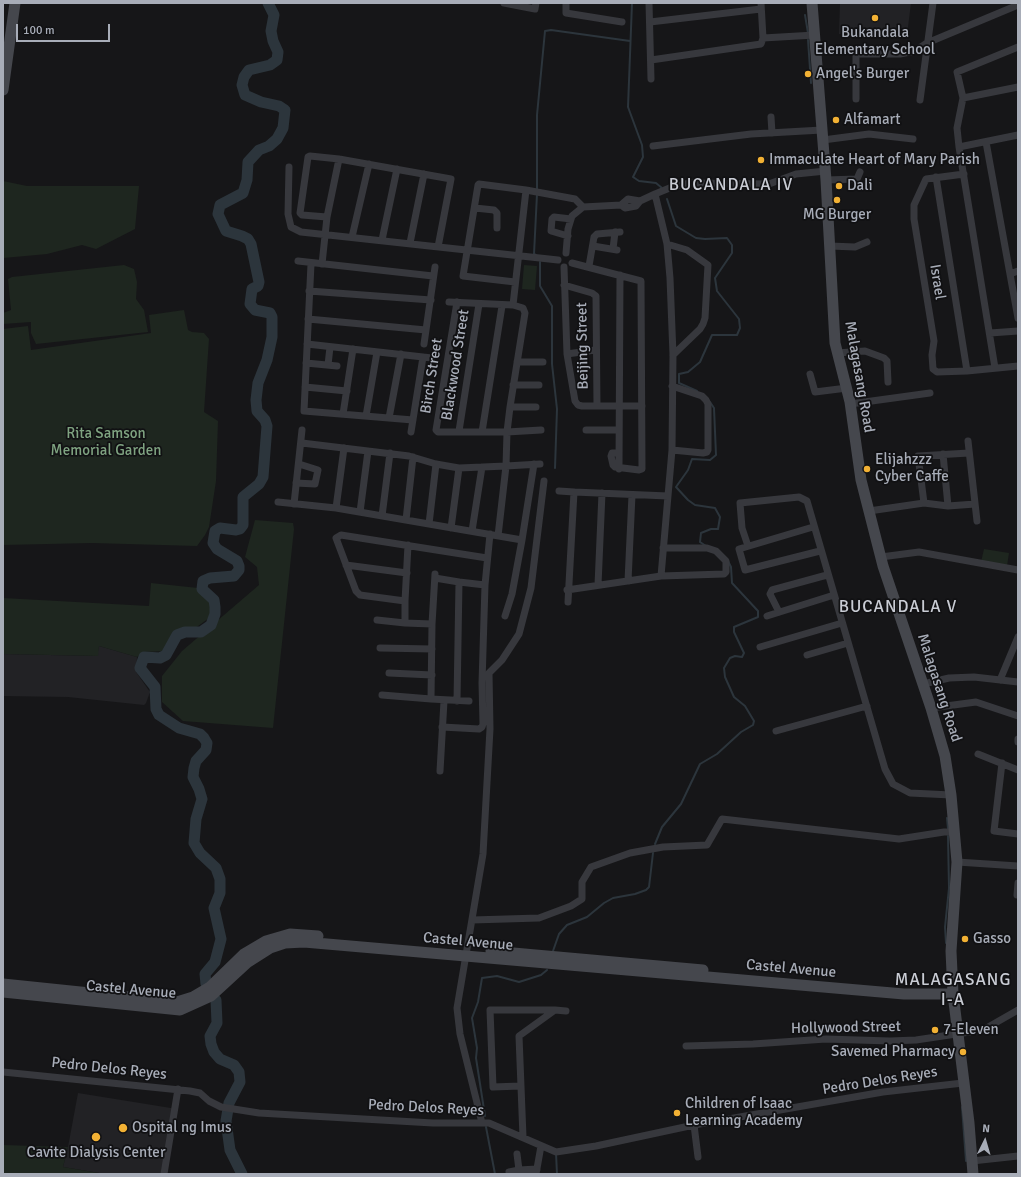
<!DOCTYPE html>
<style>
body{margin:0}
#map{position:relative;width:1021px;height:1177px;overflow:hidden;background:#161618;font-family:Signika,sans-serif}
canvas{display:block}
.frame{position:absolute;inset:0;border:4px solid #a8adb8;pointer-events:none}
.north{position:absolute;left:965px;top:1121px;width:40px;height:40px;-webkit-text-stroke:3px #111113;paint-order:stroke;rotate:5deg;font-size:11px;font-weight:700;line-height:16px;text-align:center;color:#a8adb8}
.north::after{content:'';display:block;margin:auto;width:14px;height:18px;background:#a8adb8;clip-path:polygon(50% 0,100% 100%,50% 72%,0 100%)}
.scale{position:absolute;left:16px;top:24px;width:94px;height:18px;box-sizing:border-box;border:2px solid #a8adb8;border-top:0;padding-left:5px;font-size:12px;line-height:14px;white-space:nowrap;color:#a8adb8;-webkit-text-stroke:3px #111113;paint-order:stroke}
</style>
<div id="map">
<canvas width="1021" height="1177"></canvas>
<div class="frame"></div>
<div class="north">N</div>
<div class="scale">100 m</div>
</div>
<script>
const ctx = document.querySelector('canvas').getContext('2d');
ctx.lineJoin = 'round';
function paint(path, color) {
  ctx.fillStyle = color;
  ctx.fill(path, 'evenodd');
}
function poly(rows) {
  const path = new Path2D();
  for (const r of rows) {
    path.moveTo(r[0], r[1]);
    for (let i = 2; i < r.length; i += 2) path.lineTo(r[i], r[i + 1]);
  }
  return path;
}
function stroke(path, color, width, dash) {
  ctx.strokeStyle = color;
  ctx.lineWidth = width;
  ctx.lineCap = dash ? 'butt' : 'round';
  ctx.setLineDash(dash || []);
  ctx.stroke(path);
}
function label(font, color, halo, rows, align = 'center') {
  ctx.font = font + ' Signika,sans-serif';
  ctx.lineWidth = 3.5;
  ctx.setLineDash([]);
  ctx.textBaseline = 'middle';
  ctx.strokeStyle = halo;
  ctx.fillStyle = color;
  for (const [text, x, y, turn = 0] of rows) {
    ctx.save();
    ctx.translate(x, y);
    ctx.rotate((+turn || 0) * Math.PI / 180);
    ctx.textAlign = isNaN(turn) ? turn : align;
    if (halo) ctx.strokeText(text, 0, 0);
    ctx.fillText(text, 0, 0);
    ctx.restore();
  }
}
const built = poly([
 [840,3,911,3,907,35,839,34],
 [99,646,137,657,136,672,150,692,146,703,144,705,68,697,3,696,3,654,97,656],
 [78,1093,177,1109,165,1174,105,1174,63,1167,68,1147]
]);
const green = poly([
 [3,181,27,186,139,186,135,229,96,249,82,245,47,254,3,258],
 [124,265,134,269,137,282,136,299,144,310,148,332,36,344,31,333,31,322,3,324,3,313,11,310,8,279,12,277],
 [524,265,537,266,535,290,522,289],
 [184,310,188,330,192,332,204,333,209,339,204,412,218,421,216,481,209,527,205,535,197,546,92,543,3,545,3,329,28,326,31,350,151,333,149,315],
 [255,520,293,523,294,529,273,728,183,721,162,702,162,676,182,651,259,585,257,567,245,557],
 [984,549,1009,553,1007,566,981,562],
 [151,583,198,588,211,600,213,608,213,613,209,618,194,629,177,630,170,639,168,651,143,652,137,657,99,646,98,656,3,654,3,598,149,606],
 [3,1145,68,1147,63,1167,105,1174,3,1174]
]);
const stream = poly([
 [632,3,628,107,642,145,643,157,633,177,639,181,656,183,662,188],
 [805,15,808,33],
 [808,40,811,83],
 [537,190,537,115,545,31,551,30,630,41],
 [667,199,676,226,696,238,705,239,727,238,732,245,732,253,715,278,717,291,739,319,740,328,737,335,712,335,700,362,688,372,679,374,679,383,697,391],
 [536,255,534,254,537,194],
 [540,262,540,286,552,306,552,364,557,409,555,468],
 [706,546,700,542,701,533,711,529,718,529,720,517,715,508,695,505,688,500,676,487,688,470,692,459,710,460,716,455,714,408,710,402],
 [947,818,948,829],
 [655,844,662,827,681,804,700,764,717,754,741,732,753,725,754,721,745,706,734,697,725,677,724,668,730,658,735,656,742,657,744,653,734,632,734,627,758,617,758,611,732,583,731,567,728,561],
 [946,943,945,927,949,888,948,836],
 [553,951,559,934,567,925,587,917,604,903,613,898,635,894,646,890,649,887,653,853],
 [962,1107,966,1161],
 [485,1116,476,1058,477,1048,472,1018,478,1002,482,978,497,976,519,982,541,975,547,970],
 [486,1127,495,1174],
 [556,1153,557,1174]
]);
const river = poly([
 [206,984,205,974,215,962,221,939,214,908,220,893,220,879,216,868,200,853,194,843,196,819,202,799,199,789,193,777,194,768,196,761,206,750,207,743,204,738,200,734,179,728,159,715,156,709,155,687,140,668,144,657,160,658,166,655,177,635,185,632,201,632,211,625,215,614,215,607,214,600,202,589,203,581,210,578,234,576,239,570,239,566,237,561,217,549,213,543,215,531,220,528,236,530,240,529,243,525,243,497,259,484,263,477,267,426,265,420,257,411,256,400,258,383,267,360,272,337,272,317,270,313,255,310,250,304,252,289,258,286,259,282,251,244,248,239,242,236,226,231,218,214,220,205,243,193,247,180,248,162,259,150,269,146,277,139,283,128,285,110,279,106,261,102,245,95,242,85,244,77,249,70,270,65,277,60,278,52,273,41,271,31,274,15,268,3],
 [216,1000,217,1023,210,1036,211,1044,214,1052,220,1059,234,1065,239,1072,240,1082,229,1103,226,1121,230,1150,242,1174]
]);
const street = poly([
 [504,3,535,9,536,3],
 [566,3,566,13,622,22],
 [649,3,651,79],
 [650,22,761,9],
 [763,38,815,35],
 [651,60,761,44,763,38,761,3],
 [963,98,1018,87],
 [856,99,856,54,900,54,915,51,927,43,1018,5],
 [920,100,933,3],
 [771,117,772,133],
 [823,140,869,134,913,139],
 [986,142,1018,318],
 [653,146,751,134,822,130],
 [959,147,1018,135],
 [289,167,288,214,291,227,301,232,558,260],
 [964,174,926,179,914,205,914,219,934,341,932,355,933,369,937,372,967,371,1018,366],
 [936,177,967,371],
 [826,180,857,179,860,172],
 [655,194,667,244,670,278,673,355,672,450,661,576],
 [621,205,628,199,640,201],
 [475,208,494,210,497,213,497,228],
 [327,217,302,215,300,213,308,157,310,156,339,159,451,179,438,247],
 [568,236,551,231,552,219,554,217,571,219],
 [352,237,369,164],
 [382,240,397,169],
 [410,243,424,174],
 [667,244,687,250,708,265,705,318,703,324,700,329,673,355],
 [593,246,617,250],
 [830,246,855,247,867,242],
 [613,249,615,232],
 [566,253,568,229,572,216,583,207,621,205,625,208,636,206,640,201,655,194,672,187,690,183,769,184,796,174,826,171],
 [298,261,433,276],
 [572,263,641,281,642,469,639,470,615,467,613,465,611,456,612,453,619,453],
 [311,264,304,411,413,420],
 [322,264,327,217,339,159],
 [589,266,594,237,597,234,620,232],
 [564,267,567,354,575,401,578,405,582,406,642,406],
 [1010,274,1018,271],
 [515,282,463,276,478,185,479,184,526,190],
 [564,285,592,293,596,296,597,406],
 [309,291,431,300],
 [449,302,513,305,526,190,575,199,583,207],
 [457,302,436,430,438,432,507,432,510,407,525,313,523,308,513,305],
 [308,319,426,330],
 [990,333,1018,331],
 [307,344,432,358],
 [424,344,435,267],
 [837,353,865,351,884,358,887,361,888,382],
 [567,354,595,350],
 [517,362,543,362],
 [306,363,337,366],
 [328,365,330,347],
 [995,368,959,147,957,128,963,98,957,72,1018,47],
 [810,374,815,392,847,388],
 [513,385,539,385],
 [305,387,347,391],
 [850,404,930,393],
 [510,407,536,407],
 [343,414,353,349],
 [366,416,377,352],
 [389,418,401,354],
 [586,430,619,430],
 [459,431,479,304],
 [411,432,423,357],
 [482,432,502,306],
 [968,441,977,521],
 [302,443,409,456,436,464,459,468,506,466,507,432,541,430],
 [672,450,703,453,707,452,708,450,708,404,706,400,702,396,672,386],
 [943,454,948,506],
 [619,469,620,275],
 [296,483,315,484,318,470,299,464],
 [559,491,574,492],
 [278,502,336,508,522,540,534,464],
 [924,503,918,456,969,453],
 [294,504,302,430],
 [336,508,344,448],
 [869,511,924,503,948,506,975,504],
 [360,512,368,451],
 [382,516,390,453],
 [406,520,413,457],
 [429,524,436,464],
 [813,527,739,549,745,570,820,551],
 [451,528,459,468],
 [472,531,482,467],
 [498,536,506,466,540,464],
 [748,546,742,528,740,503,799,497,807,501,885,769,893,784,910,793,951,795],
 [881,557,919,552,1018,570],
 [346,565,407,573],
 [435,578,459,582],
 [628,581,632,495],
 [598,585,602,493],
 [567,590,661,576,724,574,726,572,726,561,716,551,707,548,663,548],
 [405,601,408,545],
 [568,602,574,492,668,496],
 [779,612,770,594,772,590,827,575],
 [505,616,512,594,522,540],
 [767,616,834,595],
 [377,620,405,623],
 [432,624,435,574],
 [760,647,842,623],
 [380,648,432,649],
 [807,655,848,643],
 [389,673,432,675],
 [1000,680,1018,637],
 [923,684,949,678,974,677,1018,682],
 [382,695,431,699],
 [457,701,459,582,485,585],
 [469,701,431,699,432,624,405,623,405,601,360,595,356,591,336,538,341,535,487,558],
 [931,708,976,702,1018,716],
 [442,727,479,729,482,727,483,724,482,683,485,585,490,534],
 [776,731,867,706],
 [1018,739,1018,742],
 [978,754,1018,770],
 [1002,763,994,831,1018,834],
 [440,771,444,701],
 [957,862,1018,866],
 [1017,895,1018,883],
 [472,920,539,918,571,906,582,899,582,882,591,867,630,853,663,847,707,845,722,819,899,839,944,832,954,832],
 [555,1010,566,1011],
 [686,1046,753,1044,826,1039,890,1041,916,1040,983,1030,1018,1010],
 [3,1072,190,1091,200,1093,209,1101,221,1107,259,1113,433,1123,489,1123,556,1152,596,1146,694,1125,883,1092,963,1083],
 [520,1086,493,1087,490,1010,555,1010,519,1036,523,1137],
 [482,1123,460,1034,457,1008,483,854,490,729,489,673,502,660,519,634,531,588,544,481],
 [694,1125,698,1157],
 [517,1154,519,1170,537,1169],
 [972,1161,1018,1156],
 [509,1172,519,1170],
 [164,1174,178,1089],
 [536,1174,541,1146]
]);
const secondary = poly([
 [812,3,826,180,835,343,850,402,861,480,883,566,931,708,945,756,951,795,957,862,951,951,953,994,969,1123,973,1174],
 [3,90,15,3],
 [491,951,703,970],
 [3,984,177,1002,193,997,210,987,244,954,266,941,290,934,318,936],
 [3,992,180,1010,211,996,248,962,270,948,285,943,304,942,904,994,953,994]
]);
const markers = [
 [875,18,4,"#f2b134"],
 [808,74,4,"#f2b134"],
 [836,120,4,"#f2b134"],
 [761,160,4,"#f2b134"],
 [839,186,4,"#f2b134"],
 [837,200,4,"#f2b134"],
 [867,469,4,"#f2b134"],
 [965,939,4,"#f2b134"],
 [935,1030,4,"#f2b134"],
 [963,1052,4,"#f2b134"],
 [677,1113,4,"#f2b134"],
 [123,1128,5,"#f2b134"],
 [96,1137,5,"#f2b134"]
];
const poiNames = [
 ["Bukandala",875,33,"center"],
 ["Elementary School",875,50,"center"],
 ["Angel's Burger",816,74],
 ["Alfamart",844,120],
 ["Immaculate Heart of Mary Parish",769,160],
 ["Dali",847,186],
 ["MG Burger",837,215,"center"],
 ["Elijahzzz",875,460],
 ["Cyber Caffe",875,477],
 ["Gasso",973,939],
 ["7-Eleven",943,1030],
 ["Savemed Pharmacy",955,1052,"right"],
 ["Children of Isaac",685,1104],
 ["Learning Academy",685,1121],
 ["Ospital ng Imus",132,1128],
 ["Cavite Dialysis Center",96,1153,"center"]
];
const streetNames = [
 ["Israel",937,282,81],
 ["Beijing Street",583,346,-91],
 ["Blackwood Street",456,365,-81],
 ["Birch Street",432,376,-81],
 ["Malagasang Road",859,377,80],
 ["Malagasang Road",939,688,72],
 ["Castel Avenue",468,942,5],
 ["Castel Avenue",791,969,5],
 ["Castel Avenue",131,990,5],
 ["Hollywood Street",846,1028,-1],
 ["Pedro Delos Reyes",109,1069,6],
 ["Pedro Delos Reyes",880,1081,-9],
 ["Pedro Delos Reyes",426,1108,3]
];
const parkNames = [
 ["Rita Samson",106,434],
 ["Memorial Garden",106,451]
];
const quarterNames = [
 ["BUCANDALA IV",731,186],
 ["BUCANDALA V",898,608],
 ["MALAGASANG",953,981],
 ["I-A",953,1001]
];
paint(built, '#222225');
paint(green, '#1e261f');
stroke(stream, '#2c353c', 2);
stroke(river, '#2c353c', 11);
stroke(street, '#37383d', 7);
stroke(secondary, '#45474d', 11);
for (const [x, y, r, color] of markers) {
  const dot = new Path2D();
  dot.arc(x, y, r, 0, 2 * Math.PI);
  ctx.fillStyle = color;
  ctx.fill(dot);
  stroke(dot, '#111113', 1.5);
}
label('15px', '#a8adb8', '#111113', poiNames, 'left');
label('15px', '#a8adb8', '#111113', streetNames);
label('15px', '#7fa381', '#111113', parkNames);
ctx.letterSpacing = '1px';
label('17px', '#c9ccd4', '#111113', quarterNames);
ctx.letterSpacing = '0px';
</script>
